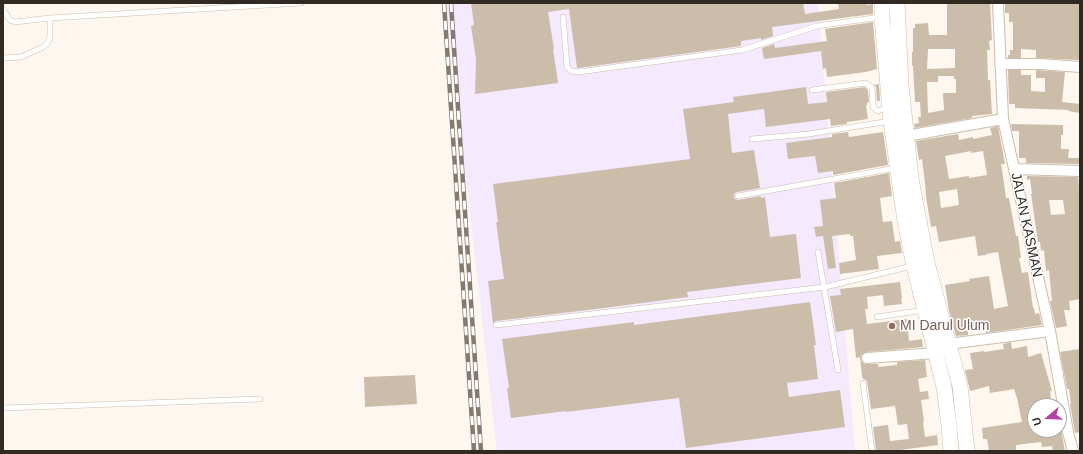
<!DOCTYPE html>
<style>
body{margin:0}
#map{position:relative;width:1083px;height:454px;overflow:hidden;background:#fdf7ef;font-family:Helvetica,sans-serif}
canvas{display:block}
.frame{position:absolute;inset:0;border:4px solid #302a23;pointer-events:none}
.north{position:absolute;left:1027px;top:398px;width:40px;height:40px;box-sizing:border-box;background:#fff;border:1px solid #acaaa7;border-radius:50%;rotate:251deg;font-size:11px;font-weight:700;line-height:16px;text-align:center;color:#302a23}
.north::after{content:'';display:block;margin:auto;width:14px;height:18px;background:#b343a0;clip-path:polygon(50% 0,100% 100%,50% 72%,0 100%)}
</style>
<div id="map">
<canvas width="1083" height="454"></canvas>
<div class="frame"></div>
<div class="north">U</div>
</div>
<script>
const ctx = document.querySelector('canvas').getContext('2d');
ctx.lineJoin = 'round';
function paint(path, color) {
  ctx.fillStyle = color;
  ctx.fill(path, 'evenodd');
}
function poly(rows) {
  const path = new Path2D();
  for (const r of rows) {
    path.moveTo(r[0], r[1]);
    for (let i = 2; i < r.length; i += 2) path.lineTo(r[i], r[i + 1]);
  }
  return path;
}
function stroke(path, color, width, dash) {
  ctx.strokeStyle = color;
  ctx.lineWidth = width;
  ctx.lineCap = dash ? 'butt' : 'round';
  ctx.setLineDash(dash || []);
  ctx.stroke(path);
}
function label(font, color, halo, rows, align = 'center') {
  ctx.font = font + ' Helvetica,sans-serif';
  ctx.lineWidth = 3;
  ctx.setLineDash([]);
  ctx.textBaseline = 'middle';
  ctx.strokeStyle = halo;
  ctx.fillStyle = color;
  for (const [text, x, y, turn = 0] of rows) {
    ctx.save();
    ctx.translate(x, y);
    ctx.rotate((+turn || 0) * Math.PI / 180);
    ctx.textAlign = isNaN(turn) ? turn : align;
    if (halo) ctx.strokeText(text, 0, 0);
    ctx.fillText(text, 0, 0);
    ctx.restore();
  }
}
const industrial = poly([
 [446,3,818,3,855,451,497,451]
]);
const building = poly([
 [471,3,803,3,805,14,839,9,838,3,867,3,867,5,873,4,873,14,772,27,773,36,761,40,761,38,741,41,741,46,578,68,577,68,569,9,548,12,554,49,553,49,558,83,475,94,476,59,471,26,474,25],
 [947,3,990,3,992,40,989,41,990,50,987,50,988,80,990,80,992,114,972,116,972,118,915,128,914,124,919,123,918,117,921,117,920,102,915,102,913,66,912,66,912,52,913,52,913,28,915,28,915,24,928,23,929,35,947,35],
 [928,49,955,49,955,68,927,69],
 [938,76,954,76,954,79,956,79,956,93,943,93,944,110,928,113,927,82,938,82],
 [1005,3,1080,3,1080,60,1036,58,1036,50,1021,49,1021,58,1008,58,1008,55,1010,55,1010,50,1013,50,1013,22,1009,22,1009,13,1005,13],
 [873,22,877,69,866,72,827,77,826,68,823,69,821,51,764,59,762,48,774,44,775,48,827,41,825,29],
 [1008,70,1021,70,1021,75,1031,75,1031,91,1045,92,1045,78,1036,78,1036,70,1065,72,1062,102,1080,104,1080,113,1068,111,1069,110,1015,108,1015,104,1009,104],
 [879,84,880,101,877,101,876,87,874,85],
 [806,87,808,104,827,102,826,92,865,87,868,90,869,102,867,103,867,105,866,105,868,119,847,122,847,124,831,126,830,119,766,127,764,109,728,114,732,153,754,150,760,188,737,192,734,194,734,197,735,199,738,200,761,196,761,198,765,197,770,237,796,234,801,278,687,292,688,297,596,309,496,321,493,323,488,281,504,279,496,222,498,222,493,184,690,159,683,109,734,102,733,97],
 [1011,124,1063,125,1063,135,1061,135,1061,149,1069,149,1068,158,1080,158,1080,164,1026,163,1026,158,1019,158,1019,131,1012,131],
 [998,126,1005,164,1001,164,1004,183,1006,198,1009,198,1016,236,1018,236,1021,258,1019,258,1022,273,1028,272,1033,308,1034,308,1035,314,1039,313,1042,325,986,333,985,327,968,329,968,335,956,336,949,311,945,285,970,281,969,279,989,276,994,309,1008,306,998,252,986,254,986,255,978,256,975,236,939,242,936,226,931,227,926,197,925,183,922,159,919,160,916,141,958,134,959,140,973,137,973,139,992,135,990,128],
 [971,151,971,153,983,151,987,175,969,178,969,176,949,179,945,156],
 [957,189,959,205,941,208,939,192],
 [848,132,849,137,883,132,888,165,833,175,833,171,818,173,815,156,788,159,786,143,832,137,832,134],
 [889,173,892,196,880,198,883,222,892,221,895,242,900,241,902,253,877,256,879,269,840,274,839,263,856,260,853,236,850,236,850,234,832,236,836,268,828,269,823,236,816,237,814,227,823,226,820,200,836,198,834,183],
 [1027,176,1078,177,1080,197,1080,299,1069,301,1070,310,1064,310,1067,326,1056,328,1050,301,1052,301,1049,270,1046,271,1044,250,1041,251,1040,242,1038,242,1031,194,1032,194,1030,179,1027,180],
 [1049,200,1063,200,1065,214,1051,215],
 [900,282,902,299,901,299,902,304,884,306,883,295,867,297,868,309,865,309,867,324,907,319,909,341,922,339,923,347,867,352,861,355,861,359,862,362,865,364,878,364,878,367,897,365,897,362,925,360,927,377,918,379,920,392,928,391,929,399,921,400,924,421,923,422,925,437,937,435,938,445,900,450,876,451,873,427,888,425,890,441,909,439,907,424,898,425,895,406,871,409,867,382,866,380,863,379,862,376,860,357,856,358,853,329,836,332,830,296,841,295,840,289],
 [810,302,816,345,814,345,818,379,787,383,789,397,840,390,845,427,686,448,679,398,566,412,566,411,511,418,507,388,509,388,502,339,634,322,634,325],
 [1011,342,1012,349,1027,346,1028,357,1041,353,1052,391,1050,391,1052,406,1035,406,1035,430,1059,430,1059,424,1060,423,1065,451,1053,451,1052,446,1042,447,1041,442,1016,445,1016,451,989,451,987,439,983,439,982,428,1022,422,1017,398,1014,389,990,393,989,386,970,391,965,370,973,369,970,353,984,351,984,352,1004,349,1003,344],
 [1079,349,1080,361,1080,432,1075,433,1070,404,1071,404,1069,389,1067,389,1060,352],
 [415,375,417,404,365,407,364,377]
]);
const service = poly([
 [3,9,10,20,15,22,50,18,301,3],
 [563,17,567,67,571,71,578,72,742,50,817,26,880,17],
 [3,58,21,57,43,47,48,43,50,36,50,18],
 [812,90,866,83,872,88,873,107,876,110,878,111,889,107],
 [752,139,809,134,890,121],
 [738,196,896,168],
 [818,252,838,370],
 [877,317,924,310],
 [496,325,825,287,912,266],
 [863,383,872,451],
 [3,408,260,399]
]);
const minor = poly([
 [998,3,1003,119,1050,331,1068,432,1073,451],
 [1000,64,1041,64,1080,67],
 [906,136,1003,119],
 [1015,169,1080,171],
 [948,344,1050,331],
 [867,358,936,353]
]);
const secondary = poly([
 [882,3,882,17,891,121,905,221,914,266,944,387,949,426,951,451],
 [897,3,901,85,911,179,927,263,960,386,964,423,967,451]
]);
const rail = poly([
 [444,3,474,451],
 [451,3,481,451]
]);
const markers = [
 [892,326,4,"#8d6e63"]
];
const streetNames = [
 ["JALAN KASMAN",1026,225,78]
];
const educationNames = [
 ["MI Darul Ulum",900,326]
];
paint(industrial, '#f5e9fd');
paint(building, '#ccbdaa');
stroke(service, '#ccbdaa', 6);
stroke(minor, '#ccbdaa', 12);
stroke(secondary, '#ccbdaa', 16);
stroke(service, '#fff', 5);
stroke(minor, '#fff', 10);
stroke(secondary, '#fff', 15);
stroke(rail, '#817b73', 4.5);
stroke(rail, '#fff', 3, [9]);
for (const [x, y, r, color] of markers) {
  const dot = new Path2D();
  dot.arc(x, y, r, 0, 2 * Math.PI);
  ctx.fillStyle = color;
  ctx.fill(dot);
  stroke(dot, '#fff', 1.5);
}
label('14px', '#302a23', '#fff', streetNames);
label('14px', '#785e54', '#fff', educationNames, 'left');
</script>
